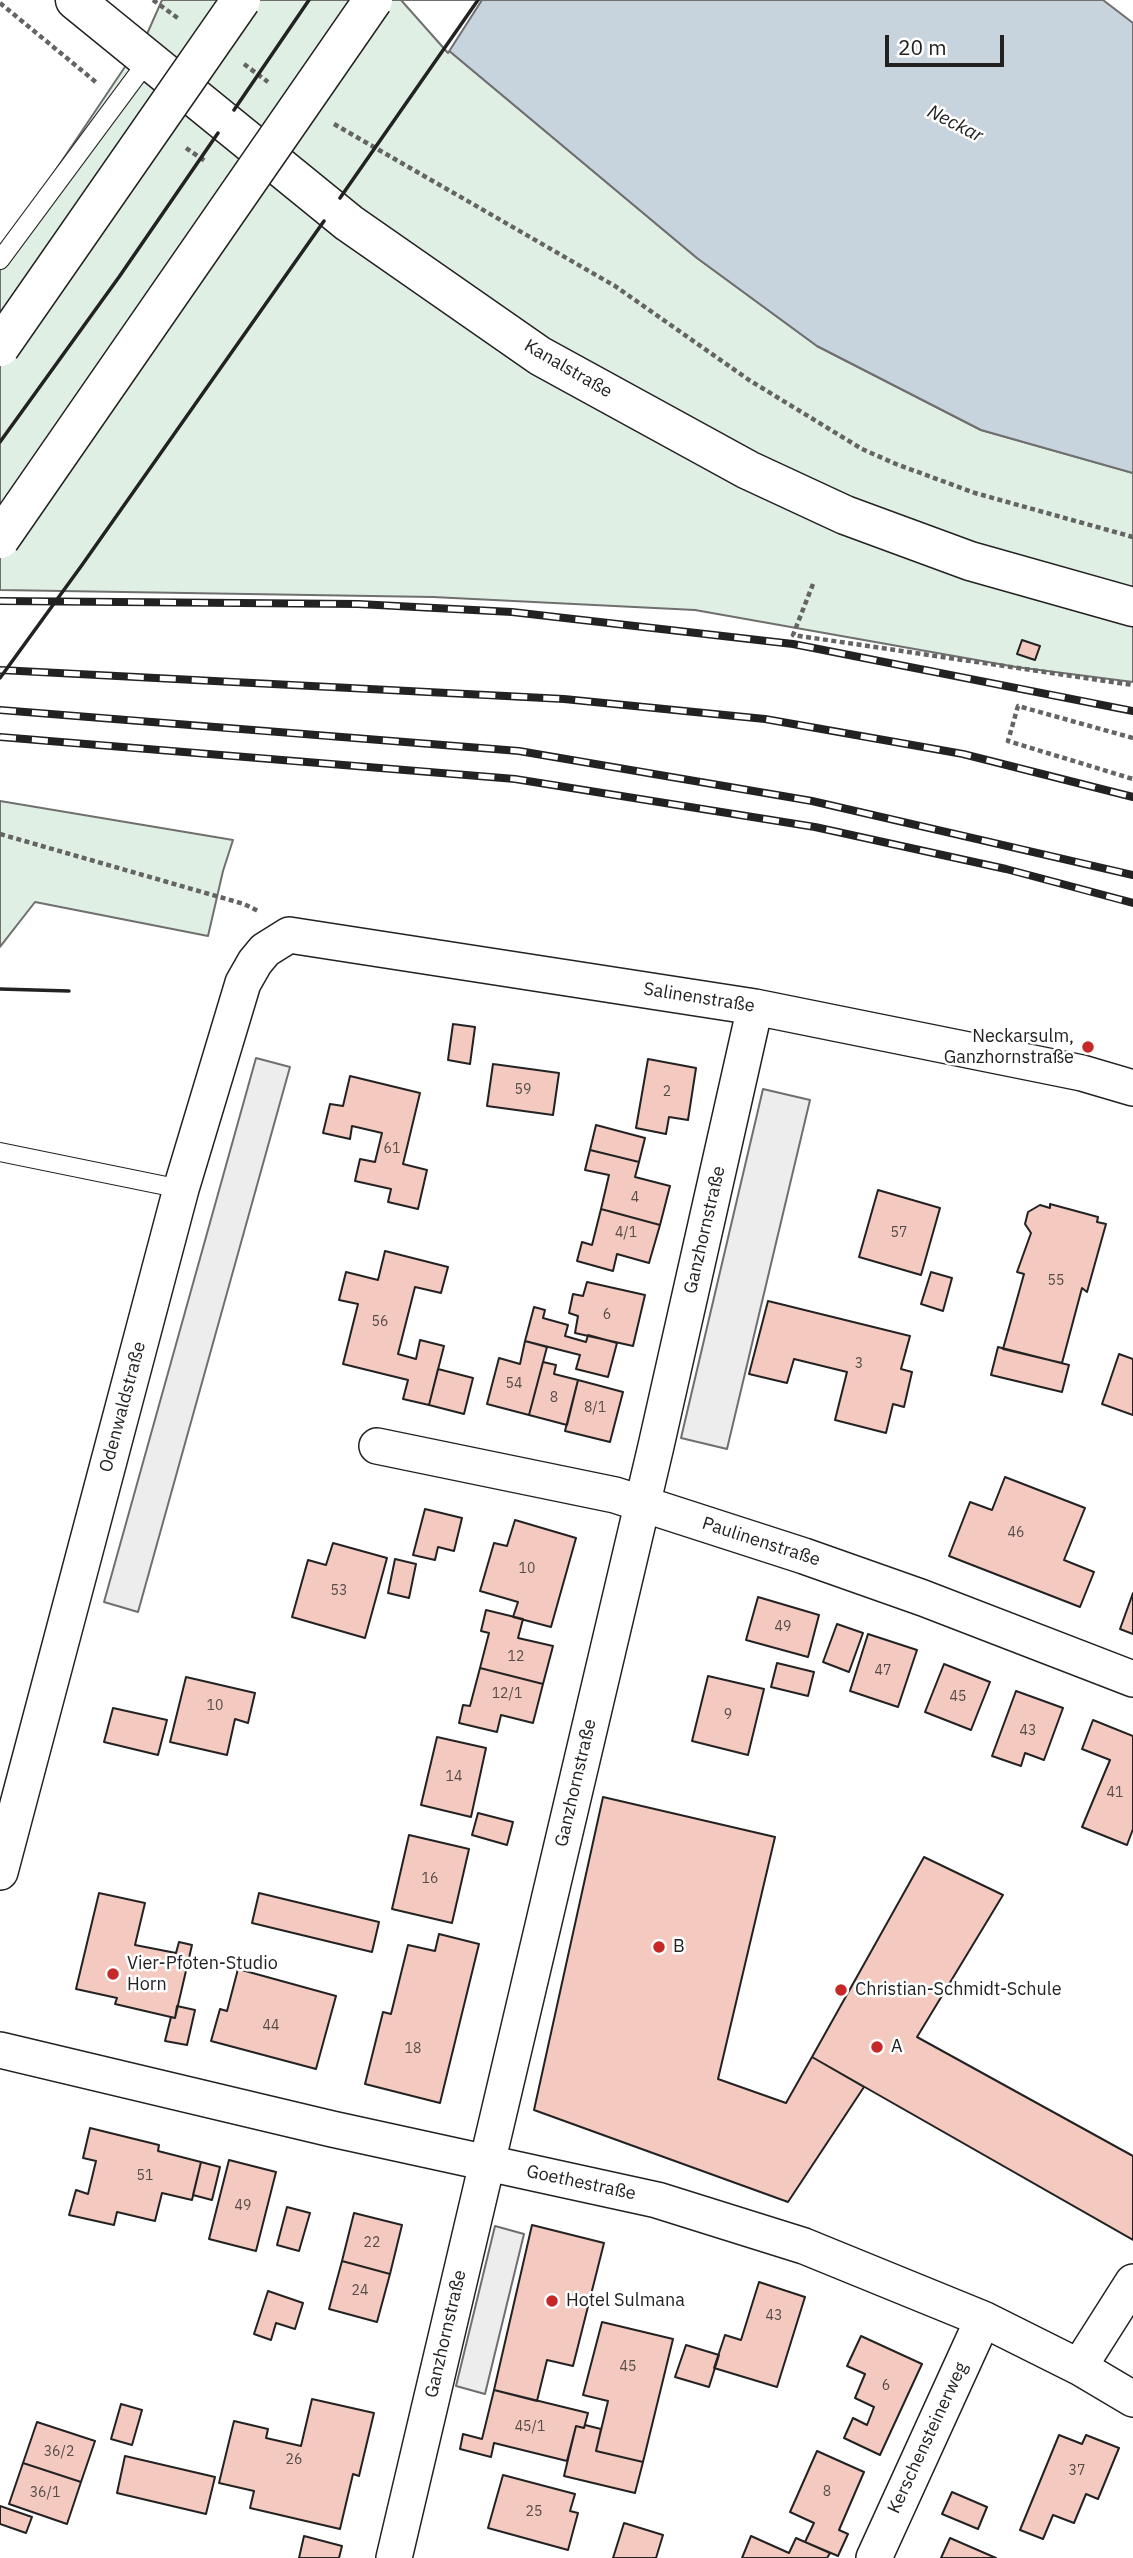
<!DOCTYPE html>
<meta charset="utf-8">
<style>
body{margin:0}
#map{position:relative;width:1133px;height:2558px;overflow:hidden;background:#fff;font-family:"IBM Plex Sans",sans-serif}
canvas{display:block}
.scale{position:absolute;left:885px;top:35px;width:119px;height:32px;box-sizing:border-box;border:4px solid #222;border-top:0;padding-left:9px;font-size:21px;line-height:24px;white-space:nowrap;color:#222;-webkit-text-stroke:5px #fff;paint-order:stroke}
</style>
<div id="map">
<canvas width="1133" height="2558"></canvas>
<div class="scale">20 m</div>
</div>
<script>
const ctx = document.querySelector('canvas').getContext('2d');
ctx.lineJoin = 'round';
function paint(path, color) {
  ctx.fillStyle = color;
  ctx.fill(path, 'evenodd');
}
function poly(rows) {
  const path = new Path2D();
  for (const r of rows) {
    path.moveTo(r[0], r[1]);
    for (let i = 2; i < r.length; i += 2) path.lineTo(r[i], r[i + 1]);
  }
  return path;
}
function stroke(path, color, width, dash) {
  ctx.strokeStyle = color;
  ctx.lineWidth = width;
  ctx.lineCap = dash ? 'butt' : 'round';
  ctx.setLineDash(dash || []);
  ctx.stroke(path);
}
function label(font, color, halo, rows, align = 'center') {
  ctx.font = font + ' "IBM Plex Sans",sans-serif';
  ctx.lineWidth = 5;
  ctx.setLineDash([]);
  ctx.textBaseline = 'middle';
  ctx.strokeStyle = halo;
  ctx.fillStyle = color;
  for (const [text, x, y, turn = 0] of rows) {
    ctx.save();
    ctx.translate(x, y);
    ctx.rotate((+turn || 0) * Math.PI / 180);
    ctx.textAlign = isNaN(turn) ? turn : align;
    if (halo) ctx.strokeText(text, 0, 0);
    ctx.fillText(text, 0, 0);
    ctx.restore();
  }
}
const green = poly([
 [162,0,404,0,441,44,697,258,817,346,981,430,1133,473,1133,682,1016,667,695,610,433,597,0,590,0,253,147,34,162,0],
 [0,801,233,840,223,871,208,936,35,902,0,947,0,801]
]);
const parking = poly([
 [256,1058,290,1067,138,1612,104,1602,256,1058],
 [763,1089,810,1100,727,1449,681,1438,763,1089],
 [495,2226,524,2234,485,2394,456,2386,495,2226]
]);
const water = poly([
 [404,0,1103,0,1133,23,1133,473,981,430,817,346,697,258,441,44,404,0]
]);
const pier = poly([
 [401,0,482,0,448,53,401,0]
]);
const building = poly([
 [1022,640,1040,646,1035,660,1017,654,1022,640],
 [453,1024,475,1027,470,1064,448,1060,453,1024],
 [648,1059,696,1068,688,1120,669,1117,666,1134,636,1128,648,1059],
 [493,1064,559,1073,553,1115,487,1106,493,1064],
 [350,1076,420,1093,403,1164,427,1170,418,1209,388,1202,391,1189,355,1181,360,1159,375,1162,382,1133,352,1126,350,1139,323,1133,330,1104,343,1106,350,1076],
 [596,1125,645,1138,639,1162,590,1150,596,1125],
 [590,1150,639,1162,635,1177,670,1186,660,1225,601,1209,609,1175,585,1170,590,1150],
 [878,1190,940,1208,921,1275,859,1257,878,1190],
 [1050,1204,1098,1217,1097,1222,1106,1224,1087,1292,1082,1288,1062,1363,1003,1349,1024,1274,1017,1272,1031,1233,1025,1224,1028,1212,1040,1205,1050,1208,1050,1204],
 [601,1209,660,1225,649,1263,617,1254,613,1271,577,1261,582,1242,592,1245,601,1209],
 [385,1251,448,1267,441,1293,415,1287,398,1354,416,1359,420,1340,444,1346,429,1405,403,1399,408,1380,343,1364,358,1304,339,1300,346,1272,378,1280,385,1251],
 [931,1272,952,1278,943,1311,921,1304,931,1272],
 [587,1282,645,1295,633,1346,575,1333,578,1316,569,1313,573,1294,583,1296,587,1282],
 [768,1301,910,1336,901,1369,912,1372,904,1407,893,1404,886,1433,835,1420,847,1372,794,1359,787,1383,749,1374,768,1301],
 [534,1307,545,1310,543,1318,568,1325,565,1336,586,1342,588,1335,617,1343,608,1377,576,1369,580,1355,525,1341,534,1307],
 [525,1341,547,1347,529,1415,487,1404,499,1358,520,1364,525,1341],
 [998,1347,1069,1365,1062,1392,991,1375,998,1347],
 [1119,1354,1133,1359,1133,1415,1102,1404,1119,1354],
 [543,1362,556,1365,554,1374,578,1380,567,1425,529,1415,543,1362],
 [438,1369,473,1378,464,1414,429,1405,438,1369],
 [578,1380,623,1392,610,1442,565,1431,578,1380],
 [1005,1477,1085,1508,1064,1560,1094,1572,1080,1607,949,1556,970,1502,992,1510,1005,1477],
 [425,1509,462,1518,454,1551,438,1547,435,1560,413,1555,425,1509],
 [515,1520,576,1538,551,1627,513,1617,518,1602,480,1591,494,1543,507,1546,515,1520],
 [333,1543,387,1558,365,1638,292,1617,308,1560,326,1565,333,1543],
 [395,1559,416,1564,409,1598,388,1593,395,1559],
 [1133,1593,1133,1634,1120,1629,1133,1593],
 [758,1597,819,1615,808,1657,746,1640,758,1597],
 [486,1610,523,1619,518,1638,553,1646,543,1684,480,1668,489,1633,481,1631,486,1610],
 [837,1624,863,1633,849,1672,823,1662,837,1624],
 [868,1634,917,1650,898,1707,850,1691,868,1634],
 [777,1663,814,1672,808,1696,771,1687,777,1663],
 [944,1664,990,1682,971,1730,925,1712,944,1664],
 [480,1668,543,1684,533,1723,501,1715,497,1732,459,1723,463,1705,470,1706,480,1668],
 [708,1676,764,1689,748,1755,692,1741,708,1676],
 [186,1677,255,1693,248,1723,235,1719,227,1755,170,1742,186,1677],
 [1016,1691,1063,1708,1044,1760,1025,1753,1021,1766,992,1756,1016,1691],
 [113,1708,167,1720,158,1755,104,1742,113,1708],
 [1093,1720,1133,1736,1133,1829,1127,1845,1082,1827,1110,1760,1082,1749,1093,1720],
 [437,1737,486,1748,471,1817,421,1805,437,1737],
 [603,1797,775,1837,718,2079,786,2103,812,2057,864,2087,788,2202,534,2110,603,1797],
 [478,1813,513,1822,507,1845,472,1835,478,1813],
 [409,1835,469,1849,452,1923,392,1909,409,1835],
 [924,1857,1003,1895,917,2037,1133,2156,1133,2240,812,2057,924,1857],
 [99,1893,145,1903,135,1945,176,1953,179,1942,192,1945,175,2018,115,2004,117,1998,76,1989,99,1893],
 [259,1893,379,1922,372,1952,252,1923,259,1893],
 [439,1934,479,1944,440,2103,365,2084,383,2012,391,2014,408,1945,435,1951,439,1934],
 [238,1969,336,1996,316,2069,211,2041,220,2009,227,2011,238,1969],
 [177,2006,195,2010,187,2045,165,2041,171,2017,175,2018,177,2006],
 [90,2128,159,2145,158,2151,201,2162,192,2200,162,2193,155,2221,117,2212,114,2225,69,2215,76,2190,88,2194,96,2161,83,2158,90,2128],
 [229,2160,276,2172,256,2251,209,2239,229,2160],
 [201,2162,220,2167,212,2200,193,2195,201,2162],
 [287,2207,310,2213,299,2251,277,2245,287,2207],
 [354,2213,402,2225,390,2274,342,2261,354,2213],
 [532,2225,604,2243,573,2366,547,2360,537,2401,494,2390,532,2225],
 [342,2261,390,2274,377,2322,329,2309,342,2261],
 [759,2282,805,2297,777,2387,714,2368,725,2335,741,2340,759,2282],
 [268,2291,303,2303,295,2329,276,2323,271,2340,254,2334,268,2291],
 [602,2322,673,2339,643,2462,596,2451,608,2401,583,2395,602,2322],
 [861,2336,922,2364,880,2455,844,2438,853,2418,867,2425,874,2407,855,2398,865,2374,847,2366,861,2336],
 [686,2345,719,2355,709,2387,675,2377,686,2345],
 [494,2390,588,2413,584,2428,576,2426,567,2461,494,2443,491,2457,460,2449,463,2434,482,2439,494,2390],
 [312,2399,374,2413,359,2476,353,2474,340,2529,250,2508,254,2491,219,2483,234,2421,268,2429,266,2438,301,2446,312,2399],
 [121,2404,142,2410,132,2445,111,2439,121,2404],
 [37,2422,95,2441,81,2482,23,2463,37,2422],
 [585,2425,601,2429,596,2451,643,2462,635,2493,564,2476,576,2426,584,2428,585,2425],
 [1059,2435,1082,2444,1086,2435,1119,2448,1098,2499,1086,2494,1074,2523,1053,2515,1043,2539,1020,2530,1059,2435],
 [817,2451,864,2472,839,2530,848,2534,838,2556,805,2542,814,2523,790,2512,817,2451],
 [125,2456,215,2477,206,2514,117,2493,125,2456],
 [23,2463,81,2482,67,2524,9,2504,23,2463],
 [503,2475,575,2494,570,2511,578,2513,568,2550,488,2528,503,2475],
 [952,2492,987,2507,978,2529,942,2514,952,2492],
 [0,2506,32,2517,26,2533,0,2524,0,2506],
 [624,2523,663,2535,656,2558,613,2558,624,2523],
 [304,2536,342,2546,339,2558,299,2558,304,2536],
 [751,2536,789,2553,796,2538,830,2553,827,2558,742,2558,751,2536],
 [950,2538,996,2558,941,2558,950,2538]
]);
const path = poly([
 [153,0,179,19],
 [0,3,97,83],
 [244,64,268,82],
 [334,124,615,286,749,380,862,449,896,464,975,493,1133,537],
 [186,148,205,161],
 [813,584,793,635,1133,685],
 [1133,738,1018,706,1008,741,1133,779],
 [0,834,244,904,258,911]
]);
const lane = poly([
 [0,260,149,59],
 [0,1152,181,1189]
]);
const street = poly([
 [377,1446,615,1495,804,1556,923,1598,1133,1679],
 [0,1872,181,1189,243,983,255,962,265,950,289,935,755,1007,1082,1073,1133,1088],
 [0,2050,332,2129,657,2200,804,2246,983,2319,1079,2367,1133,2399],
 [1079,2367,1133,2282],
 [394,2558,656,1446,755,1007],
 [874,2558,983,2319]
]);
const secondary = poly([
 [75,0,349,223,540,356,748,470,845,515,970,561,1133,607]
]);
const rail = poly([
 [0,601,358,604,512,612,793,644,1133,711],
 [0,670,564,699,765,719,963,754,1133,797],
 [0,710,519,751,812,801,1133,875],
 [0,737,515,779,815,827,1006,869,1133,903]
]);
const highwayBridge = poly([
 [0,347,241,0],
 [0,539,373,0]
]);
const wall = poly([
 [234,110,309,0],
 [340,198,478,0],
 [0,442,119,277,218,133],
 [0,678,82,565,324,221],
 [0,989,69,991]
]);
const markers = [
 [1088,1047,7,"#c62828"],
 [659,1947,7,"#c62828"],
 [113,1974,7,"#c62828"],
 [841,1990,7,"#c62828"],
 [877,2047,7,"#c62828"],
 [552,2301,7,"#c62828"]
];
const numberNames = [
 ["59",523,1090],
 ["2",667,1092],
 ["61",392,1149],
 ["4",635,1198],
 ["4/1",626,1233],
 ["57",899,1233],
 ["55",1056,1281],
 ["6",607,1315],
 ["56",380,1322],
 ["3",859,1364],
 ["54",514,1384],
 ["8",554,1398],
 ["8/1",595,1408],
 ["46",1016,1533],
 ["10",527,1569],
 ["53",339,1591],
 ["49",783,1627],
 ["12",516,1657],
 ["47",883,1671],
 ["12/1",507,1694],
 ["45",958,1697],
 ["10",215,1706],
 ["9",728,1715],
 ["43",1028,1731],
 ["14",454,1777],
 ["41",1115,1793],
 ["16",430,1879],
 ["44",271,2026],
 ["18",413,2049],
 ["51",145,2176],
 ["49",243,2206],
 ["22",372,2243],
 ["24",360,2291],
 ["43",774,2316],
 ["45",628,2367],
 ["6",886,2386],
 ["45/1",530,2427],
 ["36/2",59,2452],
 ["26",294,2460],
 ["37",1077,2471],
 ["8",827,2492],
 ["36/1",45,2493],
 ["25",534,2512]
];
const streetNames = [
 ["Kanalstraße",568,369,30],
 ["Salinenstraße",699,998,9],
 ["Ganzhornstraße",705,1230,-77],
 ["Odenwaldstraße",123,1407,-75],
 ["Paulinenstraße",761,1542,18],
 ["Ganzhornstraße",576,1783,-77],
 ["Goethestraße",581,2183,12],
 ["Ganzhornstraße",446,2334,-77],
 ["Kerschensteinerweg",928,2438,-65]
];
const poiNames = [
 ["Neckarsulm,",1074,1037,"right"],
 ["Ganzhornstraße",1074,1058,"right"],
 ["B",673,1947],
 ["Vier-Pfoten-Studio",127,1964],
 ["Horn",127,1985],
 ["Christian-Schmidt-Schule",855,1990],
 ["A",891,2047],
 ["Hotel Sulmana",566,2301]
];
const waterNames = [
 ["Neckar",955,124,27]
];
paint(green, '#e0efe3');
stroke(green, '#6f6f6f', 2);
paint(parking, '#ededed');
stroke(parking, '#6f6f6f', 2);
paint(water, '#c7d3dd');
stroke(water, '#6f6f6f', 2);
paint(pier, '#fff');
stroke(pier, '#6f6f6f', 2);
paint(building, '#f3c9c0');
stroke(building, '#222', 2);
stroke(lane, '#222', 20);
stroke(street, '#222', 38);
stroke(secondary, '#222', 41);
stroke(path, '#646464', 4.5, [5, 3.5]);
stroke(lane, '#fff', 18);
stroke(street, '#fff', 35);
stroke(secondary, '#fff', 38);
stroke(rail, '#222', 8);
stroke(rail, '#fff', 5, [16]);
stroke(highwayBridge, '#222', 41, []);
stroke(highwayBridge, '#fff', 38);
stroke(wall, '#222', 3.5);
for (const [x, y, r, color] of markers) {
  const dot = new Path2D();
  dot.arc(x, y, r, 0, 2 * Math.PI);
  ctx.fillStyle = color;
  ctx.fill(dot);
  stroke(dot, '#fff', 2.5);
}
label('14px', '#564c4a', null, numberNames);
label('18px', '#222', '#fff', streetNames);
label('18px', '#222', '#fff', poiNames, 'left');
label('italic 19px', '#222', '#fff', waterNames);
</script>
